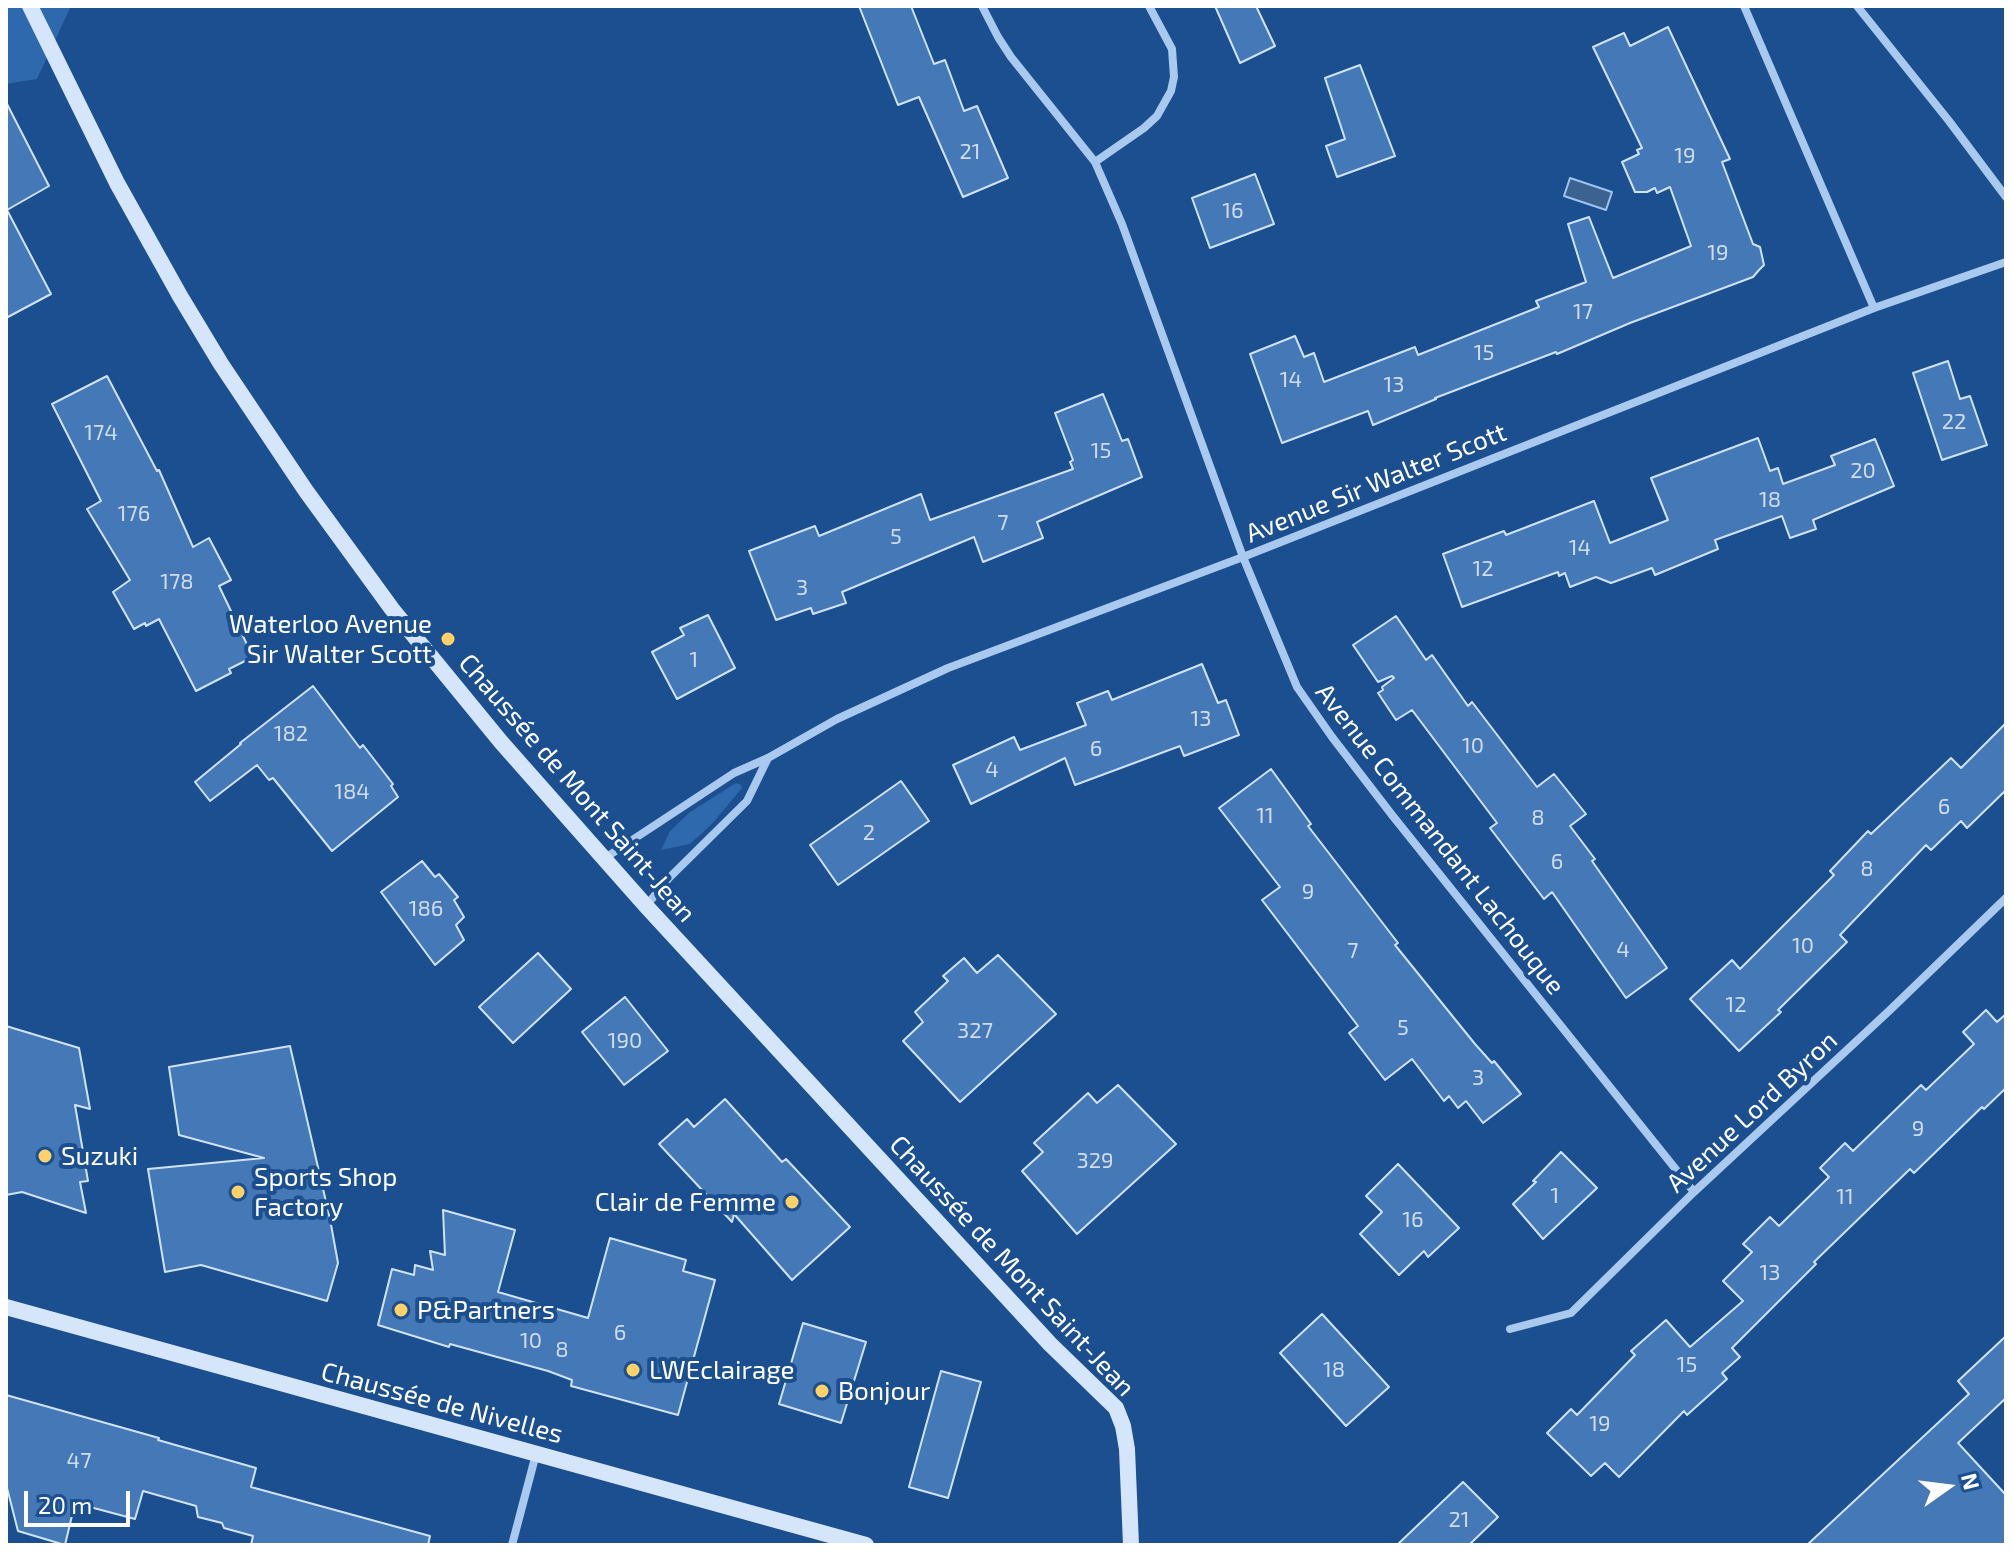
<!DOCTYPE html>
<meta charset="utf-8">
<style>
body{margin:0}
#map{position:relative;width:2012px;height:1551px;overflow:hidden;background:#1b4f8f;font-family:"Exo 2",sans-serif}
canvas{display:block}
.frame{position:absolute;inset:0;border:8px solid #fff;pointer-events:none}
.north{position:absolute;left:1908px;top:1447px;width:80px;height:80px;-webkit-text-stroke:6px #1b4f8f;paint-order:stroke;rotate:76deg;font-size:22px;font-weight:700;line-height:32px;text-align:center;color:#fff}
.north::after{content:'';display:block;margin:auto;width:28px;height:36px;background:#fff;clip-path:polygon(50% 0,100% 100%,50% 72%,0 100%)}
.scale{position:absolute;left:24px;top:1491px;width:106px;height:36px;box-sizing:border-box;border:4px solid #fff;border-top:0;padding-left:10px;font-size:24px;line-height:28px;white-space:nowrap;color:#fff;-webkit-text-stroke:6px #1b4f8f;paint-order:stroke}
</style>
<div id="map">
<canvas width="2012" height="1551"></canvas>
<div class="frame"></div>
<div class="north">N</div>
<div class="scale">20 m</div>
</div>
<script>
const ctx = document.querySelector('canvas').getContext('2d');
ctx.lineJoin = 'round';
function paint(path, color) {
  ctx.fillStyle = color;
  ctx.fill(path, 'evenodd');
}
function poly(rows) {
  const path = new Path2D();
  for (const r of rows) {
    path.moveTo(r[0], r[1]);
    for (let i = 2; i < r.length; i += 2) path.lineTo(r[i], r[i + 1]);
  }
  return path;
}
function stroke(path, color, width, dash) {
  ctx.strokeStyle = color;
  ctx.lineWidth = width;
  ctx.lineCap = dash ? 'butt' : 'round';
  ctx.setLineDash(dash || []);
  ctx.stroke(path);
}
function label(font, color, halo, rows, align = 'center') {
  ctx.font = font + ' "Exo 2",sans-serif';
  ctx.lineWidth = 8;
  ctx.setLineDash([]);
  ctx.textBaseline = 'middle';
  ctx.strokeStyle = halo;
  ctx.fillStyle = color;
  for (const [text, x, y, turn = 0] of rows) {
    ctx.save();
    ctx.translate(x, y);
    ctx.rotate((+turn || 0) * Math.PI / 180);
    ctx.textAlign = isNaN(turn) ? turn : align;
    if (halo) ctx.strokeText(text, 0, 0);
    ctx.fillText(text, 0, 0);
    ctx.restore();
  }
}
const green = poly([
 [6,6,71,6,37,79,6,84],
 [736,783,741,785,742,788,712,824,690,844,661,850,670,831,690,812]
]);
const water = poly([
 [1570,178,1612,192,1606,210,1564,196,1570,178]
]);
const building = poly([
 [859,6,911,6,934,64,945,60,964,111,977,106,1008,178,963,197,919,97,898,105,859,6],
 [1215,6,1256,6,1275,46,1240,63,1215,6],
 [1668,27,1730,159,1722,162,1753,244,1760,247,1764,265,1759,270,1753,277,1630,323,1557,354,1556,352,1435,398,1436,399,1373,425,1368,411,1282,443,1250,354,1295,336,1304,357,1314,353,1324,382,1415,347,1418,355,1539,307,1536,301,1586,282,1568,224,1589,217,1613,278,1691,246,1670,187,1657,193,1655,188,1647,192,1635,192,1622,162,1639,154,1637,150,1642,148,1593,47,1624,33,1630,46,1668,27],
 [1360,65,1395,156,1337,177,1326,146,1345,139,1325,78,1360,65],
 [6,102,49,186,7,210,51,294,6,318,6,102],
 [1255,174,1274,224,1210,248,1192,198,1255,174],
 [1948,361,1960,399,1970,396,1987,445,1942,460,1913,373,1948,361],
 [107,376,157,471,159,470,193,547,209,538,231,580,219,586,253,657,229,669,231,673,196,691,159,619,146,626,145,623,134,629,113,592,130,580,87,509,101,501,52,404,107,376],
 [1103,394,1122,441,1128,439,1142,477,1037,522,1043,538,983,562,974,537,842,592,846,603,813,614,811,608,776,620,749,551,815,526,819,536,921,494,930,520,1073,469,1070,462,1073,460,1055,413,1103,394],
 [1758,438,1770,471,1778,468,1783,484,1835,465,1831,456,1875,439,1894,486,1813,520,1816,529,1790,538,1782,516,1715,540,1718,549,1655,575,1652,568,1611,583,1596,577,1570,587,1565,573,1559,576,1558,572,1462,607,1443,554,1504,531,1506,535,1594,501,1610,543,1668,520,1651,478,1758,438],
 [708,615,735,668,677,699,652,652,684,635,680,628,708,615],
 [1396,616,1426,660,1432,655,1468,706,1472,702,1537,787,1554,774,1586,814,1570,826,1595,859,1592,861,1667,968,1626,998,1552,892,1544,899,1490,828,1497,823,1412,710,1396,720,1378,693,1383,690,1382,687,1394,678,1392,676,1378,682,1353,645,1396,616],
 [1202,664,1218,703,1226,700,1239,735,1184,756,1180,746,1075,785,1065,758,971,804,953,765,1014,737,1020,750,1086,725,1077,703,1108,691,1112,700,1202,664],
 [313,686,360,748,363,745,393,784,391,786,398,797,332,851,273,778,269,780,257,765,210,801,195,782,241,744,240,743,313,686],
 [2006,723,2006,790,1967,828,1961,821,1931,850,1926,845,1840,935,1847,942,1778,1010,1781,1012,1739,1051,1690,999,1732,960,1740,969,1834,875,1830,871,1868,831,1871,834,1951,758,1961,768,2006,723],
 [1271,769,1311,824,1308,826,1398,943,1395,945,1475,1044,1492,1063,1494,1061,1521,1094,1483,1123,1466,1101,1458,1108,1449,1096,1444,1101,1412,1059,1385,1080,1349,1033,1358,1026,1262,900,1280,887,1219,808,1271,769],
 [901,781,929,821,838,885,810,845,901,781],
 [422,861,435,877,439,874,458,897,454,900,464,917,456,925,464,940,435,965,381,892,422,861],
 [538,953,571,989,513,1043,479,1007,538,953],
 [998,955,1056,1014,960,1102,903,1041,923,1022,915,1012,948,981,943,976,964,958,977,973,998,955],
 [625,997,668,1051,624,1085,582,1032,625,997],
 [1986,1010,1997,1022,2006,1014,2006,1088,1984,1109,1982,1107,1914,1173,1910,1169,1814,1262,1816,1264,1732,1348,1740,1357,1722,1373,1727,1379,1687,1415,1684,1411,1619,1477,1605,1463,1591,1476,1547,1433,1571,1409,1577,1415,1635,1355,1631,1351,1666,1320,1690,1347,1743,1301,1723,1281,1752,1252,1743,1244,1770,1217,1779,1226,1829,1177,1820,1168,1845,1143,1853,1151,1921,1085,1926,1090,1974,1044,1963,1032,1986,1010],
 [6,1026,79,1048,90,1109,75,1105,88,1181,80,1182,86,1213,22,1192,6,1195,6,1026],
 [290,1046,330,1219,338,1263,327,1301,201,1265,165,1272,148,1169,264,1158,179,1135,169,1067,290,1046],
 [1118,1085,1176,1144,1077,1234,1022,1171,1043,1152,1034,1143,1088,1093,1097,1103,1118,1085],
 [725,1099,782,1162,786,1159,850,1227,792,1280,734,1214,732,1222,659,1144,687,1119,694,1127,725,1099],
 [1561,1152,1597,1188,1543,1239,1513,1204,1536,1182,1533,1181,1561,1152],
 [1398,1164,1459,1228,1428,1257,1424,1251,1399,1275,1360,1234,1382,1212,1366,1196,1398,1164],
 [443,1210,515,1230,498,1292,588,1318,610,1238,686,1260,683,1271,715,1280,678,1415,571,1386,572,1380,548,1371,450,1344,449,1347,378,1325,392,1269,414,1275,415,1265,433,1270,430,1251,445,1255,443,1210],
 [1322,1314,1389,1387,1346,1426,1280,1353,1322,1314],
 [803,1323,866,1342,841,1423,779,1404,803,1323],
 [2006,1336,2006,1398,1958,1443,2006,1495,2006,1545,1807,1545,1969,1394,1958,1381,2006,1336],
 [941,1371,981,1382,948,1498,909,1487,941,1371],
 [6,1395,159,1438,158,1440,256,1468,251,1487,430,1536,428,1545,251,1545,253,1536,224,1528,222,1523,198,1517,196,1506,143,1491,135,1519,75,1503,65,1545,18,1531,6,1484,6,1395],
 [1463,1482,1498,1517,1469,1545,1397,1545,1463,1482]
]);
const street = poly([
 [982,6,998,37,1011,57,1095,162,1122,224,1243,557,1297,687,1332,737,1392,815,1694,1192],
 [1744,6,1874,308],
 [1857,6,1949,121,2006,197],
 [1095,162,1144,128,1157,116,1171,91,1174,77,1172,49,1149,6],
 [605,858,734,773,768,758,837,719,948,668,1243,557,1874,308,2006,262],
 [646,906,669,878,747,801,768,758],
 [1510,1329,1571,1313,1694,1192,1890,1010,2006,898],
 [512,1545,536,1454]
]);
const secondary = poly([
 [30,6,117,183,180,296,221,364,306,491,392,609,501,742,646,906,1050,1344,1116,1408,1123,1426,1127,1449,1131,1545],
 [6,1307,866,1545]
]);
const markers = [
 [448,639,8,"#ffd166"],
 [45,1156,8,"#ffd166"],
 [238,1192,8,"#ffd166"],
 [792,1202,8,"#ffd166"],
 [401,1310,8,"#ffd166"],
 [633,1370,8,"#ffd166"],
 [822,1391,8,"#ffd166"]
];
const numberNames = [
 ["21",970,152],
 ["19",1685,156],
 ["16",1233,211],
 ["19",1718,253],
 ["17",1583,312],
 ["15",1484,353],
 ["14",1291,380],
 ["13",1394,385],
 ["22",1954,422],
 ["174",101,433],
 ["15",1101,451],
 ["20",1863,471],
 ["18",1770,500],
 ["176",134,514],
 ["7",1003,523],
 ["5",896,537],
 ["14",1580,548],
 ["12",1483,569],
 ["178",177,582],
 ["3",802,588],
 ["1",694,660],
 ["13",1201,719],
 ["182",291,734],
 ["10",1473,746],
 ["6",1096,749],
 ["4",992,770],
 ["184",352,792],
 ["6",1944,807],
 ["11",1265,816],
 ["8",1538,818],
 ["2",869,833],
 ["6",1557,862],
 ["8",1867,869],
 ["9",1308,892],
 ["186",426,909],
 ["10",1803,946],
 ["4",1623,950],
 ["7",1353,951],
 ["12",1736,1005],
 ["5",1403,1028],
 ["327",975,1031],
 ["190",625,1041],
 ["3",1478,1078],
 ["9",1918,1129],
 ["329",1095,1161],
 ["1",1555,1196],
 ["11",1845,1197],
 ["16",1413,1220],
 ["13",1770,1273],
 ["6",620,1333],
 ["10",531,1341],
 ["8",562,1350],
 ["15",1687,1365],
 ["18",1334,1370],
 ["19",1600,1424],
 ["47",79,1461],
 ["21",1459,1520]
];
const streetNames = [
 ["Avenue Sir Walter Scott",1376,483,-22],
 ["Chaussée de Mont Saint-Jean",577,788,49],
 ["Avenue Commandant Lachouque",1440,839,52],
 ["Avenue Lord Byron",1752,1112,-43],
 ["Chaussée de Mont Saint-Jean",1012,1266,47],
 ["Chaussée de Nivelles",442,1403,15]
];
const poiNames = [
 ["Waterloo Avenue",432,624,"right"],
 ["Sir Walter Scott",432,654,"right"],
 ["Suzuki",61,1156],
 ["Sports Shop",254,1177],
 ["Factory",254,1207],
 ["Clair de Femme",776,1202,"right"],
 ["P&Partners",417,1310],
 ["LWEclairage",649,1370],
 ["Bonjour",838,1391]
];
paint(green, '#2e69ad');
paint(water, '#3c6290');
stroke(water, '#9cc4f0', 2);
paint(building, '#4478b7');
stroke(building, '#cfe3fa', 2);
stroke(street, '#a9c9ee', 8);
stroke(secondary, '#d6e6fa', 16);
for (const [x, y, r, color] of markers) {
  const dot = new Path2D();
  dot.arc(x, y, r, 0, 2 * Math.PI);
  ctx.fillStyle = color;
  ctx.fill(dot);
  stroke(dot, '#1b4f8f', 3);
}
label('22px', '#d0dded', null, numberNames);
label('26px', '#fff', '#1b4f8f', streetNames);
label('26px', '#fff', '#1b4f8f', poiNames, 'left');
</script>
